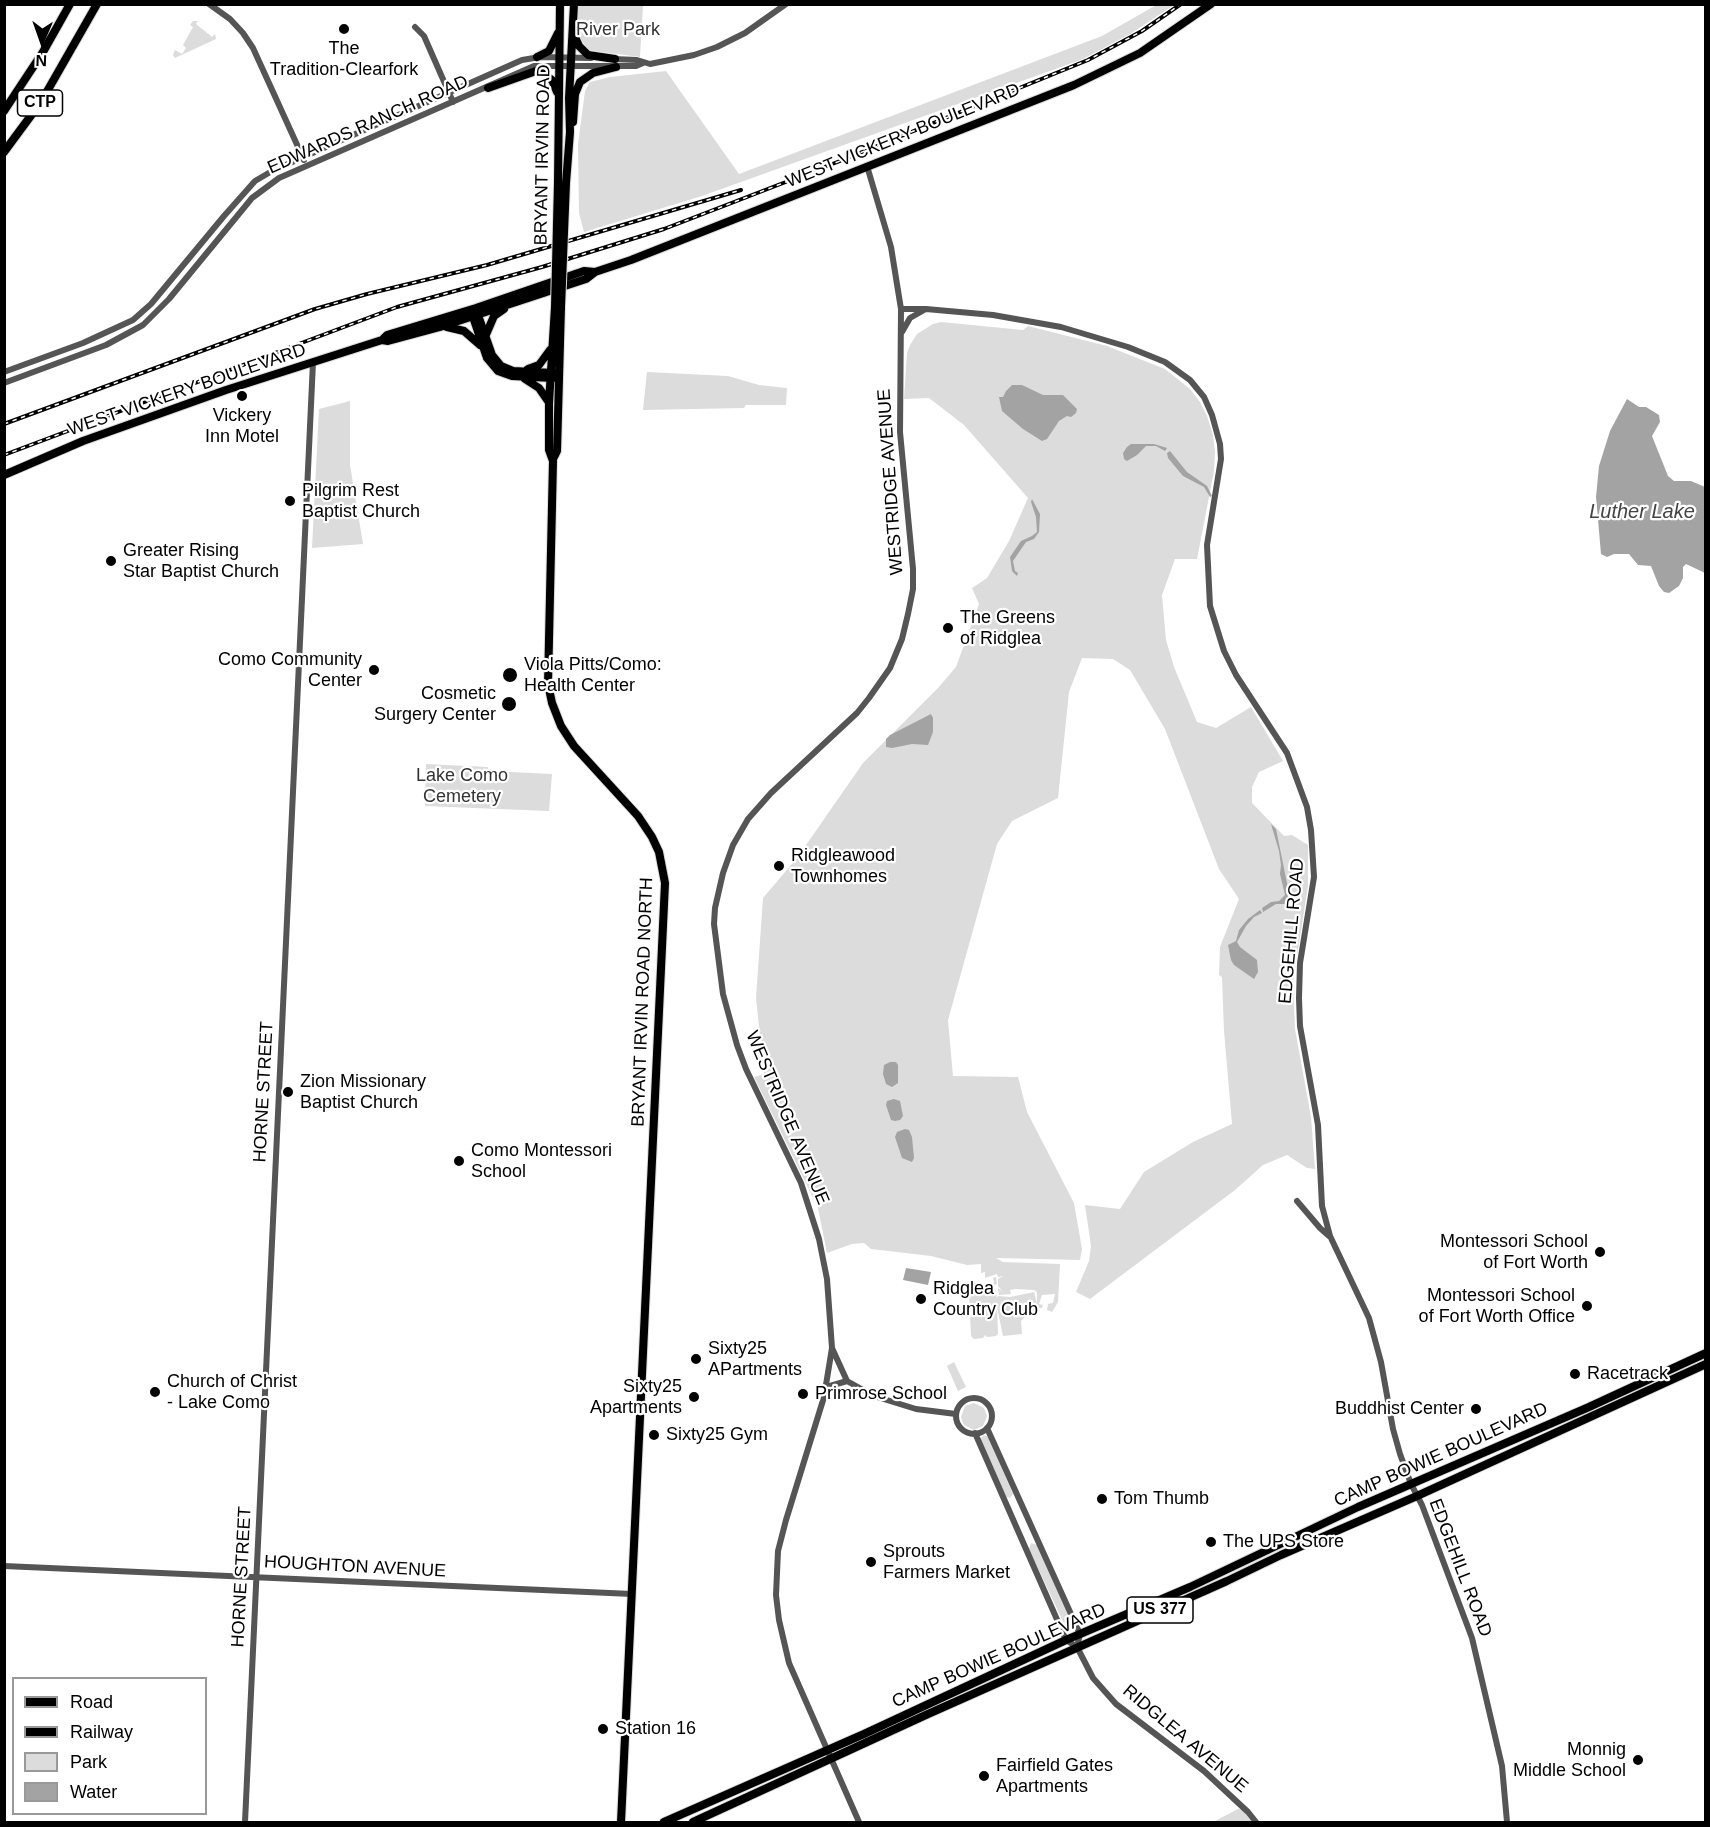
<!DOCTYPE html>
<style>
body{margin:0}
#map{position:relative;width:1710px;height:1827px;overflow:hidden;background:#fff;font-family:Arial,sans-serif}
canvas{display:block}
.frame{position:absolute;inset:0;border:6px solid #000;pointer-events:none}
.legend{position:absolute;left:12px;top:1677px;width:195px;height:138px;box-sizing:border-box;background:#fff;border:2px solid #999;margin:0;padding:8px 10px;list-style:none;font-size:18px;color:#000}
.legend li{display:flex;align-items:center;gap:12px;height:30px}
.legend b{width:30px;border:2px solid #999}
.north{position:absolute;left:12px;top:12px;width:60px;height:60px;-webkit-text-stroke:4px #fff;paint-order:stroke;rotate:182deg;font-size:16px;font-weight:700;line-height:24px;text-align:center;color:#000}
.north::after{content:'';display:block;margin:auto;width:21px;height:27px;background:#000;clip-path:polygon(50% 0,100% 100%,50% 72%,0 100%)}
</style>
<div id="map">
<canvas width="1710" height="1827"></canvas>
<div class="frame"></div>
<ul class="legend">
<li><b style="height:8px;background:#000"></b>Road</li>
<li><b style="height:8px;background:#000"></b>Railway</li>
<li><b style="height:16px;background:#dcdcdc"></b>Park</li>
<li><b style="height:16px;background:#a3a3a3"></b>Water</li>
</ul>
<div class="north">N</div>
</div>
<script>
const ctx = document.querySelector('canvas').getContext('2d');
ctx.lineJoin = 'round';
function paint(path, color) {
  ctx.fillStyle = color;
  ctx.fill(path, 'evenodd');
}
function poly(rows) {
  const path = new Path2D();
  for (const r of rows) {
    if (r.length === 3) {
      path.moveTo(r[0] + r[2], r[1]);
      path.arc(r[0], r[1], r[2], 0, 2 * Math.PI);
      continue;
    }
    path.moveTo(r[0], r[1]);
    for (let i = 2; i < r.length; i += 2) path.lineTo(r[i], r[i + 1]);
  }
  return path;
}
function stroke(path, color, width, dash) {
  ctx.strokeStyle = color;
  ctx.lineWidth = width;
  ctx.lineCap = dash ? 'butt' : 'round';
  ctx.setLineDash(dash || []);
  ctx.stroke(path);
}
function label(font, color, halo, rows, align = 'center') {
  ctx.font = font + ' Arial,sans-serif';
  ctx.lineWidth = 4.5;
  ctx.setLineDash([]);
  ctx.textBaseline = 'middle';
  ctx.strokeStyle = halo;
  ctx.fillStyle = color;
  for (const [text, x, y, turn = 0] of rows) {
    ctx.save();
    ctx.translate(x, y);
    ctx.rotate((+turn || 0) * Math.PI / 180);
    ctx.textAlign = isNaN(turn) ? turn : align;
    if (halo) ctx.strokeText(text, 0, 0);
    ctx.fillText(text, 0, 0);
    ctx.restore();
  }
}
const green = poly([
 [1158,4,1174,5,1130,34,1083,59,702,196,584,232,579,213,578,144,585,91,590,82,610,77,666,71,739,174,1102,36],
 [578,5,643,5,640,57,588,50,577,33],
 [193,21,198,21,196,24,212,37,215,34,216,39,175,58,173,55,175,50,182,54,186,48,183,45,193,27,190,25],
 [941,322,1023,330,1028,326,1107,346,1165,369,1190,389,1200,402,1207,416,1213,435,1215,452,1214,471,1197,559,1175,559,1162,595,1166,640,1174,667,1197,722,1216,728,1251,707,1283,761,1259,772,1252,787,1252,803,1284,836,1292,835,1308,845,1308,886,1293,982,1295,1029,1311,1117,1315,1169,1307,1168,1287,1155,1263,1165,1235,1190,1090,1299,1076,1292,1089,1261,1091,1246,1085,1205,1120,1209,1144,1172,1193,1142,1232,1124,1224,1031,1222,977,1219,975,1220,947,1239,899,1219,869,1165,729,1130,670,1113,659,1082,658,1069,692,1058,798,1012,821,997,844,948,1020,953,1076,1018,1077,1027,1112,1074,1203,1082,1249,1080,1260,996,1258,1003,1262,1060,1264,1058,1302,1052,1312,1047,1310,1048,1304,1053,1303,1055,1294,1042,1295,1039,1304,1043,1305,1042,1308,1037,1308,1036,1317,1025,1317,1021,1321,1022,1334,1003,1336,997,1307,998,1334,996,1336,987,1337,985,1335,983,1338,974,1339,971,1336,970,1314,972,1312,970,1310,968,1285,994,1283,993,1278,996,1277,997,1284,994,1285,997,1298,998,1296,1010,1297,1034,1292,1037,1303,1037,1292,1034,1290,1016,1289,1010,1290,1011,1294,999,1295,998,1288,1003,1292,998,1286,998,1279,1003,1276,998,1277,997,1274,985,1278,985,1272,981,1273,981,1264,967,1265,931,1256,871,1249,864,1243,852,1244,827,1253,818,1208,754,1077,764,1074,756,998,763,898,797,858,863,763,938,688,956,667,979,604,972,588,987,578,1009,541,1028,498,964,425,929,398,904,399,907,353,910,345,917,334,933,324],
 [647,372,728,376,759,385,787,388,786,405,746,405,744,408,643,410],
 [350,401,350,465,363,544,312,548,319,409],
 [426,764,488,767,489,771,552,774,549,811,425,806],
 [954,1362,966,1387,958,1391,947,1366],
 [974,1403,984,1408,987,1416,983,1426,974,1430,964,1425,961,1417,965,1406],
 [984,1435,988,1437,1013,1494,1010,1498,1006,1497,980,1439],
 [1031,1543,1037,1545,1073,1625,1069,1630,1066,1628,1029,1549],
 [1238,1809,1241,1809,1253,1822,1213,1822]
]);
const water = poly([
 [1012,385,1022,385,1043,395,1063,395,1077,409,1076,413,1071,417,1067,416,1059,421,1047,439,1042,441,1023,429,1002,411,999,397,1003,397,1006,391],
 [1627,399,1639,407,1646,407,1659,415,1660,422,1652,436,1668,476,1674,481,1691,481,1705,487,1705,573,1686,564,1683,567,1683,578,1679,586,1669,593,1664,592,1659,586,1651,566,1638,565,1629,554,1614,554,1607,557,1601,554,1596,497,1599,466,1610,431],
 [1131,444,1154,444,1167,448,1165,451,1156,446,1146,446,1137,455,1127,461,1124,459,1123,453,1127,447],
 [1170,451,1187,472,1207,486,1212,496,1210,497,1204,487,1183,476,1168,458,1167,453],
 [1032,499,1040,514,1039,532,1034,539,1026,542,1013,561,1015,571,1018,573,1017,576,1012,571,1010,557,1021,541,1032,536,1037,532,1036,517,1031,502],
 [931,714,933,718,933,732,928,745,912,744,892,748,886,747,886,739,890,735],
 [1271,824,1276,829,1288,888,1288,899,1285,904,1276,904,1263,912,1262,908,1271,902,1279,901,1285,895,1280,874,1281,865,1279,851],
 [1260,910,1262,913,1254,917,1246,926,1237,942,1240,947,1257,960,1258,972,1254,979,1234,965,1231,960,1228,945,1236,941,1239,930,1248,919],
 [890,1062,896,1062,898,1065,898,1083,892,1087,886,1084,883,1074,884,1065],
 [894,1099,900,1101,903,1116,900,1120,895,1121,891,1120,886,1105,887,1101],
 [905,1129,909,1130,912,1137,914,1158,912,1162,902,1158,895,1137,897,1132],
 [906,1268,931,1272,928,1285,903,1280]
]);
const minor = poly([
 [209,4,230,19,243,33,253,48,304,160],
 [415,27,424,36,453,102],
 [613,59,637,60,650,64,694,55,717,47,745,33,786,4],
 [901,309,926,309,993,315,1061,327,1128,347,1165,362,1190,380,1204,397,1212,415,1220,444,1221,459,1207,545,1210,606,1224,651,1236,675,1287,753,1307,807,1311,830,1314,877,1300,963,1299,998,1300,1026,1318,1125,1322,1206,1330,1236,1369,1318,1381,1362,1393,1429,1400,1454,1411,1484,1422,1505,1472,1638,1502,1766,1507,1822],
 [902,332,910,318,924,310],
 [4,372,83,343,133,320,151,304,224,216,255,181,272,171,522,60,540,57,591,58],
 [4,383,106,345,143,325,169,299,252,198,279,178,534,66,636,66,643,63],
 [1297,1201,1320,1228,1329,1236],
 [832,1348,847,1381,874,1396,916,1409,956,1414],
 [847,1381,830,1386,824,1397,786,1520,778,1551,776,1595,779,1620,789,1663,859,1822],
 [824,1397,832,1348,827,1279,819,1239,801,1183,746,1069,737,1045,723,994,714,924,715,908,723,873,733,845,748,819,771,793,857,713,869,698,890,668,902,639,908,614,913,589,913,569,900,432,901,309,891,247,867,166],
 [974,1416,18],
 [987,1428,1080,1634,1077,1647],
 [975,1433,1066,1640,1077,1647],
 [4,1566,632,1594],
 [1077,1647,1093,1678,1116,1704,1204,1771,1248,1812,1256,1822],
 [245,1822,313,362]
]);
const major = poly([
 [574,35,579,46,588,55,615,59],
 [537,57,549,51,558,33],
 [488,88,536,71,542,73,552,80,557,92],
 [573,122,575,94,580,82,593,73,616,67],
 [558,182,560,4],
 [566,183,570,132,569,98,574,4],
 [555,307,549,403,549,450,553,461,548,684,552,703,561,726,574,746,638,816,652,837,659,852,665,883,621,1822],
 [472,314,487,358,498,371,512,376,553,378],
 [478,315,492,355,501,366,513,371,554,373],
 [447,327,464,331,480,345],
 [485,337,494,316,504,309],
 [382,340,387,335,476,308,584,271,595,272],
 [528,369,539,365,550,350],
 [525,379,539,388,548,401],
 [553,459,557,451,561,307],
 [4,475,83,441,226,390,382,340,388,341,440,327,586,279,595,272,631,260,1074,85,1140,53,1211,4],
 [664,1822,864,1734,1066,1640,1190,1587,1358,1507,1589,1407,1706,1353],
 [693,1822,928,1714,1227,1581,1281,1555,1417,1496,1706,1364]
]);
const highway = poly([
 [4,111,43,52,70,4],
 [4,152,41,102,97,4]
]);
const rail = poly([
 [4,424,315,309,367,294,487,265,741,190],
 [4,455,397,307,542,267,664,229,703,214,840,161,1088,60,1142,31,1181,4]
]);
const majorBridge = poly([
 [555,307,558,182],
 [561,307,566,183]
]);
const markers = [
 [344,29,6,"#000"],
 [242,396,6,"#000"],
 [290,501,6,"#000"],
 [111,561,6,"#000"],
 [948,628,6,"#000"],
 [374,670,6,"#000"],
 [510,675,8,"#000"],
 [509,704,8,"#000"],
 [779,866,6,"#000"],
 [288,1092,6,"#000"],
 [459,1161,6,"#000"],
 [1600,1252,6,"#000"],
 [921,1299,6,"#000"],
 [1587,1306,6,"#000"],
 [696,1359,6,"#000"],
 [1575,1374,6,"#000"],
 [155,1392,6,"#000"],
 [803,1394,6,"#000"],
 [694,1397,6,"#000"],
 [1476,1409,6,"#000"],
 [654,1435,6,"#000"],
 [1102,1499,6,"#000"],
 [1211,1542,6,"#000"],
 [871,1562,6,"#000"],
 [603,1729,6,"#000"],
 [1638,1760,6,"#000"],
 [984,1776,6,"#000"]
];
const shields = [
 [40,103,45],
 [1160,1610,66]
];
const shieldNames = [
 ["CTP",40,103],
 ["US 377",1160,1610]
];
const parkNames = [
 ["River Park",618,30],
 ["Lake Como",462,776],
 ["Cemetery",462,797]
];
const poiNames = [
 ["The",344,49,"center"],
 ["Tradition-Clearfork",344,70,"center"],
 ["Vickery",242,416,"center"],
 ["Inn Motel",242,437,"center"],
 ["Pilgrim Rest",302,491],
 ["Baptist Church",302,512],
 ["Greater Rising",123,551],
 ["Star Baptist Church",123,572],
 ["The Greens",960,618],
 ["of Ridglea",960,639],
 ["Como Community",362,660,"right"],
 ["Center",362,681,"right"],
 ["Viola Pitts/Como:",524,665],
 ["Health Center",524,686],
 ["Cosmetic",496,694,"right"],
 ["Surgery Center",496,715,"right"],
 ["Ridgleawood",791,856],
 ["Townhomes",791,877],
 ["Zion Missionary",300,1082],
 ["Baptist Church",300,1103],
 ["Como Montessori",471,1151],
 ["School",471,1172],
 ["Montessori School",1588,1242,"right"],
 ["of Fort Worth",1588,1263,"right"],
 ["Ridglea",933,1289],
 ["Country Club",933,1310],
 ["Montessori School",1575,1296,"right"],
 ["of Fort Worth Office",1575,1317,"right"],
 ["Sixty25",708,1349],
 ["APartments",708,1370],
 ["Racetrack",1587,1374],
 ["Church of Christ",167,1382],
 ["- Lake Como",167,1403],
 ["Sixty25",682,1387,"right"],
 ["Apartments",682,1408,"right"],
 ["Primrose School",815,1394],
 ["Buddhist Center",1464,1409,"right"],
 ["Sixty25 Gym",666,1435],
 ["Tom Thumb",1114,1499],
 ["The UPS Store",1223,1542],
 ["Sprouts",883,1552],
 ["Farmers Market",883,1573],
 ["Station 16",615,1729],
 ["Monnig",1626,1750,"right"],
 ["Middle School",1626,1771,"right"],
 ["Fairfield Gates",996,1766],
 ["Apartments",996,1787]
];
const streetNames = [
 ["EDWARDS RANCH ROAD",368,125,-24],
 ["WEST VICKERY BOULEVARD",903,136,-22],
 ["BRYANT IRVIN ROAD",543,155,-89],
 ["WEST VICKERY BOULEVARD",187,390,-19],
 ["WESTRIDGE AVENUE",891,482,-94],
 ["EDGEHILL ROAD",1292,931,-85],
 ["BRYANT IRVIN ROAD NORTH",643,1002,-88],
 ["HORNE STREET",264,1092,-87],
 ["WESTRIDGE AVENUE",787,1118,67],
 ["CAMP BOWIE BOULEVARD",1441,1455,-24],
 ["HOUGHTON AVENUE",355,1567,3],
 ["EDGEHILL ROAD",1460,1568,69],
 ["HORNE STREET",242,1577,-87],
 ["CAMP BOWIE BOULEVARD",999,1656,-24],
 ["RIDGLEA AVENUE",1185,1739,40]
];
const waterNames = [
 ["Luther Lake",1642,512]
];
paint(green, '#dcdcdc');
paint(water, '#a3a3a3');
stroke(major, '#dbdbdb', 10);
stroke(highway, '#dbdbdb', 10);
stroke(minor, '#555', 6);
stroke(major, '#000', 8);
stroke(highway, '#000', 8);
stroke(rail, '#000', 4);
stroke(rail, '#fff', 1.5, [4.5]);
stroke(majorBridge, '#dbdbdb', 10, []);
stroke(majorBridge, '#000', 8);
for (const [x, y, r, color] of markers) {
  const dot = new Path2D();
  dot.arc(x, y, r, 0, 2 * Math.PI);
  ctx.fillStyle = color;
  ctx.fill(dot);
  stroke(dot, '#fff', 2);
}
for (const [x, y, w] of shields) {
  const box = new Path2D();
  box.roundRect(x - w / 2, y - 13, w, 26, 4.5);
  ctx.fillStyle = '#fff';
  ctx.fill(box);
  stroke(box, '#000', 1.5);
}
label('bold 16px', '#000', null, shieldNames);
label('18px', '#333', '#fff', parkNames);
label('18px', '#000', '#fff', poiNames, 'left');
label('18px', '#000', '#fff', streetNames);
label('italic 20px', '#444', '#fff', waterNames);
</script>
